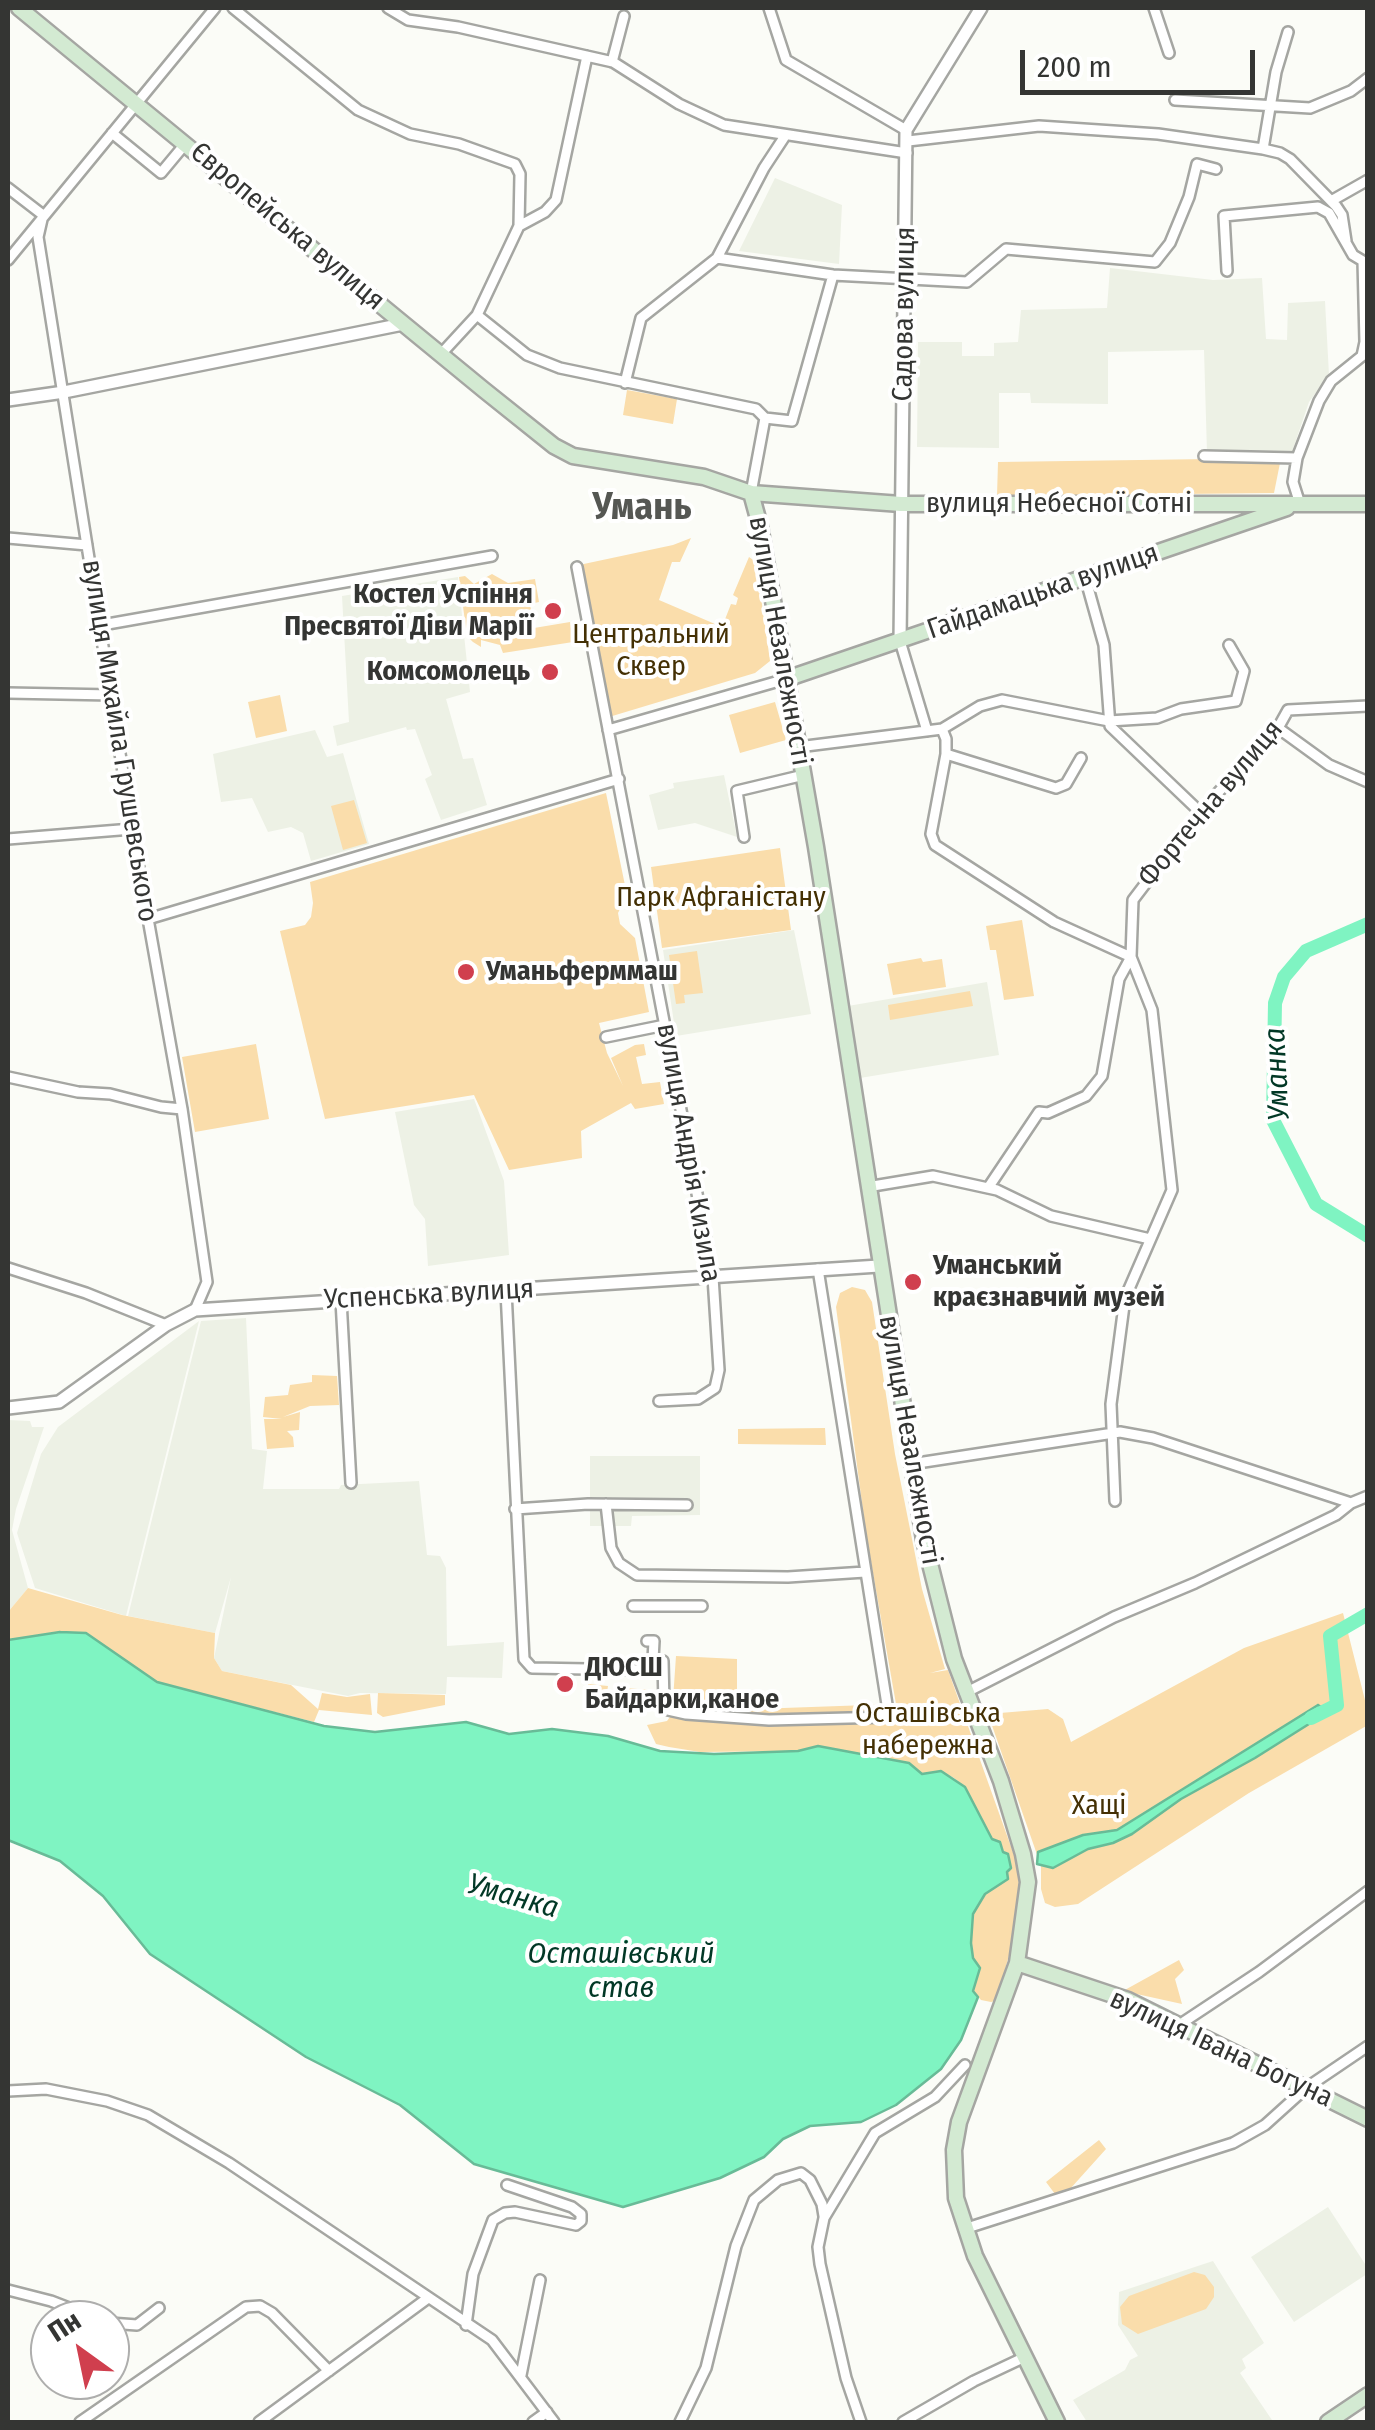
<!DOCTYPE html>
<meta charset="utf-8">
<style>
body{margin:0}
#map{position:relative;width:1375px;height:2430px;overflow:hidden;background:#fbfcf7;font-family:"Fira Sans Condensed",sans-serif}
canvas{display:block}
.frame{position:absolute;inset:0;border:10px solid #343533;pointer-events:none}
.north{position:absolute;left:30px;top:2300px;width:100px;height:100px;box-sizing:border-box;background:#fff;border:2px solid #aeaead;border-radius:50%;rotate:327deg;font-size:28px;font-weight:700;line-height:40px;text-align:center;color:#343533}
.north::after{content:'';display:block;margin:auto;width:35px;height:45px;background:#d03f4e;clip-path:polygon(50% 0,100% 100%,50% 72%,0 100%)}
.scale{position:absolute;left:1020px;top:50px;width:235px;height:45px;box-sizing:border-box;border:5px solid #343533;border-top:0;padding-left:12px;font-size:30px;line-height:35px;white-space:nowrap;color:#343533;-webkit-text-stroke:8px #fff;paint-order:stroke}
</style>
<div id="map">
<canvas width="1375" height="2430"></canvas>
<div class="frame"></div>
<div class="north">Пн</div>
<div class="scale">200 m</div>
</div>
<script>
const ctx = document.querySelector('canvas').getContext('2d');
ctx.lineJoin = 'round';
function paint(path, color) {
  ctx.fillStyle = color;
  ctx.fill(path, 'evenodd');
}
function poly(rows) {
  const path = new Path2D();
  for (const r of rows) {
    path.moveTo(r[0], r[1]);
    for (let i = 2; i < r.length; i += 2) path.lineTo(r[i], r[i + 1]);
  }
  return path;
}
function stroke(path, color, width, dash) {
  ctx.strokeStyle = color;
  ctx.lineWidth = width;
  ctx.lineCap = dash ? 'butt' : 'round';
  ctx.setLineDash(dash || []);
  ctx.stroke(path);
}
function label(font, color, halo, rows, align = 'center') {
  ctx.font = font + ' "Fira Sans Condensed",sans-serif';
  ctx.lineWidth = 8;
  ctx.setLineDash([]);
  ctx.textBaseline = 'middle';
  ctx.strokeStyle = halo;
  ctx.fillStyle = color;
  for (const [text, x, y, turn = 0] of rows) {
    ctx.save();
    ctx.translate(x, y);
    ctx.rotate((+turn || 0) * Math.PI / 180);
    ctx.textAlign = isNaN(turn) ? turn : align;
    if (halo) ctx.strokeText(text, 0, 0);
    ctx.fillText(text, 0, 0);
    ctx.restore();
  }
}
const built = poly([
 [775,178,842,205,839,264,739,251],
 [1110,268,1213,280,1262,278,1266,339,1287,340,1288,303,1325,301,1329,375,1309,402,1291,455,1207,453,1204,350,1108,352,1108,404,1031,403,1030,393,999,393,999,448,917,447,918,342,962,342,962,356,994,356,994,343,1018,342,1021,310,1107,308],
 [458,577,470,692,446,699,463,759,473,758,487,805,441,820,425,779,432,775,415,729,407,730,406,727,337,746,333,726,349,722,342,596],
 [315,730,327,757,343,753,369,844,311,861,303,833,291,827,268,832,252,798,221,802,213,754],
 [724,775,737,837,695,823,658,830,649,795,674,788,673,783],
 [794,930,811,1014,676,1036,663,950],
 [987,982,999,1055,860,1078,848,1006],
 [474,1099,504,1181,509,1255,428,1266,425,1219,414,1205,395,1112],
 [246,1318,252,1449,267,1451,263,1489,339,1489,341,1485,419,1481,427,1555,440,1556,446,1568,447,1646,504,1642,502,1678,447,1677,446,1694,360,1693,348,1696,222,1671,214,1658,231,1577,215,1633,128,1616,201,1321],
 [199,1321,126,1616,35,1588,17,1533,41,1454,58,1427],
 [8,1420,30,1421,32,1427,44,1427,16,1509,12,1530,28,1588,8,1612],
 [590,1456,700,1456,700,1515,632,1516,631,1526,590,1526],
 [1328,2207,1367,2267,1367,2274,1294,2322,1251,2257],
 [1213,2261,1264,2343,1242,2359,1246,2368,1240,2373,1272,2420,1087,2422,1073,2400,1125,2370,1130,2360,1138,2356,1118,2325,1119,2292]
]);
const green = poly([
 [627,390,677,399,673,424,623,415],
 [1281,458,1274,493,997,496,998,462],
 [691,538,680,562,672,562,659,600,722,627,731,604,736,605,738,598,733,595,749,557,756,562,770,661,755,673,609,717,579,565,673,545],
 [492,574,508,583,535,579,539,602,530,604,534,628,570,622,573,642,503,653,500,645,481,640,481,647,473,642,467,636,459,577,465,576,474,584],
 [280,695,287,731,256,738,248,702],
 [775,702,786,740,740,753,729,715],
 [606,793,627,895,618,913,620,924,635,938,649,1012,599,1023,607,1053,623,1086,611,1058,635,1045,644,1044,646,1055,636,1057,642,1084,660,1082,664,1104,635,1109,631,1103,581,1131,582,1158,509,1170,474,1095,325,1119,280,931,305,925,311,917,313,903,310,882],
 [354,800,367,843,343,850,331,806],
 [780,848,791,930,662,948,651,867],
 [1022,920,1034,996,1004,1000,996,950,990,950,986,926],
 [697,951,703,993,684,995,685,1003,676,1004,669,955],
 [921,958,923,962,942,959,946,987,893,995,887,964],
 [970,991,973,1006,890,1020,888,1005],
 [256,1044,269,1119,195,1132,182,1057],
 [852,1287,865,1290,872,1302,895,1454,922,1589,945,1669,930,1673,948,1670,1020,1872,1014,1938,996,2001,991,2002,981,2000,973,1991,980,1968,973,1958,971,1927,973,1914,985,1894,1008,1879,1007,1872,1011,1868,1008,1855,992,1839,965,1787,954,1778,941,1771,922,1774,901,1761,818,1746,798,1751,700,1752,669,1747,656,1744,647,1725,667,1721,672,1714,676,1656,737,1659,737,1697,755,1709,896,1704,866,1533,836,1307,840,1293],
 [312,1375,337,1376,339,1405,310,1406,283,1417,300,1412,299,1430,287,1431,293,1437,294,1447,267,1449,264,1419,282,1419,263,1417,265,1397,288,1395,290,1385,312,1382],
 [825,1428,826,1445,738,1444,738,1429],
 [28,1588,122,1615,215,1633,214,1658,222,1671,291,1685,318,1709,322,1693,347,1697,370,1694,372,1715,319,1710,314,1722,157,1682,86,1633,60,1632,8,1640,8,1612],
 [1343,1613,1367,1708,1368,1725,1249,1793,1078,1904,1055,1907,1045,1903,1041,1889,1041,1866,988,1714,1048,1709,1063,1719,1071,1742,1244,1648],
 [588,1684,608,1686,607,1692,623,1694,624,1688,651,1690,652,1699,660,1700,661,1710,588,1702],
 [378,1693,445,1695,445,1705,383,1717,377,1713],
 [1179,1960,1184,1970,1175,1979,1182,2004,1123,1991],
 [1099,2140,1106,2149,1070,2189,1055,2194,1046,2182],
 [1194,2272,1205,2275,1214,2287,1214,2297,1206,2309,1138,2334,1122,2324,1120,2307,1129,2296]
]);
const water = poly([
 [60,1632,86,1633,157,1682,324,1726,375,1732,466,1722,509,1734,552,1729,608,1736,660,1751,714,1754,798,1751,818,1746,909,1763,922,1774,941,1771,965,1787,992,1839,1000,1842,1003,1852,1008,1854,1011,1868,1007,1872,1008,1879,985,1894,973,1914,971,1943,973,1958,980,1968,973,1991,978,1997,961,2040,941,2069,896,2105,861,2122,810,2126,783,2139,764,2157,720,2178,623,2207,474,2164,400,2105,306,2057,150,1954,103,1896,60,1861,8,1840,8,1640,60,1632],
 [1318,1705,1328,1712,1255,1758,1181,1799,1132,1834,1113,1843,1088,1849,1053,1868,1037,1864,1038,1852,1083,1835,1117,1830,1318,1705]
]);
const river = poly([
 [1368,924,1306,951,1284,977,1275,1003,1273,1120,1316,1204,1368,1236],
 [1311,1718,1337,1705,1330,1636,1368,1614]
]);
const minor = poly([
 [233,8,358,110,410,134,459,144,515,164,520,174,519,226],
 [388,8,408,20,458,27,613,62,679,104,724,125,907,153],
 [769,8,786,60,906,130],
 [1154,8,1169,53],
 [612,62,624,16],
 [1175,100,1310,108,1351,91,1368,78],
 [112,133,161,173,186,143],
 [908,141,1039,126,1158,134,1263,149,1280,153,1290,159,1336,206,1342,215,1346,241],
 [1263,149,1276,72,1288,32],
 [8,188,43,215],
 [1331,201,1368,180],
 [43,215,38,237,132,829,182,1109,207,1282,195,1310],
 [717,258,833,275,967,282,1006,249,1155,262,1170,243,1189,197,1197,164,1216,169],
 [8,260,215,8],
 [1227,271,1224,216,1318,207,1329,213,1353,255,1363,261,1365,342,1362,356,1331,381,1319,401,1297,458,1293,482,1300,504],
 [477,315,527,355,560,368,756,409,765,418,792,421,833,275],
 [441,354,477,315,519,226,545,212,556,200,587,56],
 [625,383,641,318,717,258,764,168,785,136],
 [1204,456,1297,458],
 [751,493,765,418],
 [8,538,87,545],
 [577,567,713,1277,719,1370,715,1388,698,1399,659,1401],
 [1085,577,1104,645,1110,726,1200,812],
 [102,625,492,556],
 [900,641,927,731],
 [8,693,112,695],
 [1278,728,1329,765,1368,782],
 [942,729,946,739,946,754,931,834,935,845,1054,922,1131,957],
 [608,730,786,679],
 [798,747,942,729,980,706,1002,700,1109,721,1157,718,1181,709,1236,701,1244,671,1229,645],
 [946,754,1056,788,1066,784,1081,758],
 [744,837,737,791,804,775],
 [8,839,132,829],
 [148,919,619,779],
 [606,1037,665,1025],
 [8,1077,78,1092,110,1094,161,1107,182,1109],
 [867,1187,933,1176,997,1190,1051,1216,1150,1239],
 [988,1188,1039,1112,1048,1113,1086,1096,1102,1076,1119,979,1131,957],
 [8,1268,86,1293,166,1325],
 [506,1291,524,1659,532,1668,644,1670,652,1669,653,1660,663,1661,664,1704,668,1710,686,1714,769,1720,889,1717,818,1269],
 [341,1300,351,1483],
 [911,1464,1120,1432,1153,1438,1351,1503],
 [1115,1501,1111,1404,1125,1298,1172,1190,1152,1010,1131,957,1133,900,1200,812,1278,728,1288,710,1368,706],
 [606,1504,611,1548,619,1563,637,1575,788,1577,865,1572],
 [515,1509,588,1504,687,1505],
 [633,1606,702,1606],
 [647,1641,654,1641,653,1660],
 [965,1693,1114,1617,1195,1583,1336,1515,1351,1503,1368,1496],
 [1179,2025,1259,1972,1368,1891],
 [8,2091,46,2089,107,2101,148,2115,229,2163,492,2340,554,2422],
 [964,2229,1233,2143,1265,2125,1306,2088,1368,2046],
 [8,2290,51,2301,100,2320],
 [110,2323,137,2325,159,2308],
 [466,2325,473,2274,493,2220,505,2213,515,2212,576,2225,581,2221,581,2214,572,2207,507,2185],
 [521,2375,540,2280],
 [80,2422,246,2307,260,2306,272,2313,329,2371],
 [259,2422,428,2298],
 [533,2422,547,2412],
 [680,2422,706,2368,736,2246,754,2200,778,2180,801,2173,810,2180,822,2204,824,2216],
 [861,2422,846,2378,820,2264,818,2247,824,2218,875,2133,935,2097,965,2065],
 [903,2422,974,2381,1025,2357]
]);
const tertiary = poly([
 [8,400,64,392,403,324],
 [900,641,906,130,981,8],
 [8,1408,59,1402,166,1325,195,1310,879,1266]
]);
const secondary = poly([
 [19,8,484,390,554,446,573,456,704,477,751,493,901,504,1368,504],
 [751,493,760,526,816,847,924,1540,954,1659,1001,1781,1023,1854,1028,1882,1017,1963,959,2122,954,2150,956,2198,975,2256,1057,2422],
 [786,679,1287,508],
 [1017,1963,1128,2000,1368,2119],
 [1328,2422,1368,2395]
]);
const markers = [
 [553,611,10,"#d03f4e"],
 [550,672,10,"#d03f4e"],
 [466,972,10,"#d03f4e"],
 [913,1282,10,"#d03f4e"],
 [565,1684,10,"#d03f4e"]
];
const streetNames = [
 ["Європейська вулиця",287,227,40],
 ["Садова вулиця",905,314,-89],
 ["вулиця Небесної Сотні",1059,504],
 ["Гайдамацька вулиця",1043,592,-19],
 ["вулиця Незалежності",779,641,80],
 ["вулиця Михайла Грушевського",119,741,81],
 ["Фортечна вулиця",1211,804,-50],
 ["вулиця Андрія Кизила",688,1153,80],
 ["Успенська вулиця",429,1295,-3],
 ["вулиця Незалежності",909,1440,80],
 ["вулиця Івана Богуна",1221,2049,25]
];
const poiNames = [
 ["Костел Успіння",533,595,"right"],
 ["Пресвятої Діви Марії",533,627,"right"],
 ["Комсомолець",530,672,"right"],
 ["Уманьферммаш",486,972],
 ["Уманський",933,1266],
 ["краєзнавчий музей",933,1298],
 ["ДЮСШ",585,1668],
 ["Байдарки,каное",585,1700]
];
const parkNames = [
 ["Центральний",651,635],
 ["Сквер",651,667],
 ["Парк Афганістану",721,898],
 ["Осташівська",928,1714],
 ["набережна",928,1746],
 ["Хащі",1099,1806]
];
const waterNames = [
 ["Уманка",1278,1074,-93],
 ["Уманка",513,1897,16],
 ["Осташівський",621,1955],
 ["став",621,1989]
];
const districtNames = [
 ["Умань",642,508]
];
paint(built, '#edf1e5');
paint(green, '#faddab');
paint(water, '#7ff4c2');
stroke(water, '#68bb97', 2.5);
stroke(river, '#7ff4c2', 14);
stroke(minor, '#a5a6a2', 14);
stroke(tertiary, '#a5a6a2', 16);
stroke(secondary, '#a5a6a2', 19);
stroke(minor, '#fff', 9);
stroke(tertiary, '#fff', 11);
stroke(secondary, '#d3ead2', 14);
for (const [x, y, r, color] of markers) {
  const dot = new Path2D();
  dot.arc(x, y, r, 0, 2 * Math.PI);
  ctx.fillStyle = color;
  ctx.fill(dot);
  stroke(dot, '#fff', 4);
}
label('28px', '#343533', '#fff', streetNames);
label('bold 28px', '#343533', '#fff', poiNames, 'left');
label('28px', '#443004', '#fff', parkNames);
label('italic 30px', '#023826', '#fff', waterNames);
label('bold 38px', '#555753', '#fff', districtNames);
</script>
